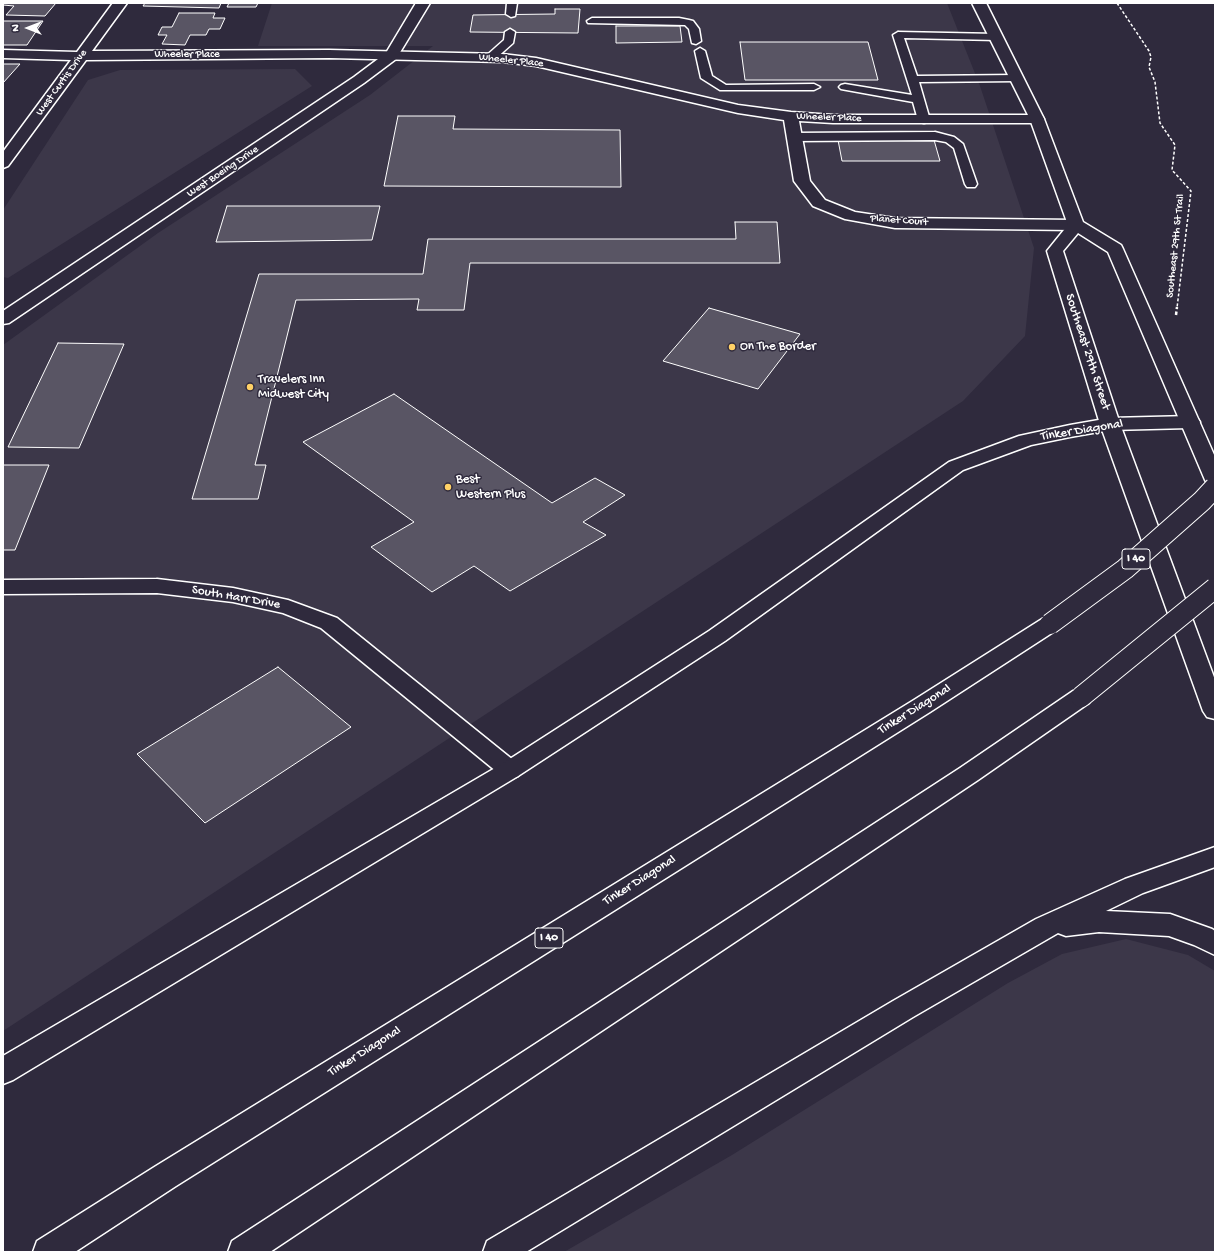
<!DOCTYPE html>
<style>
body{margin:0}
#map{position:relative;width:1218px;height:1255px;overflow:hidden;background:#2f2a3d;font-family:"Gochi Hand",sans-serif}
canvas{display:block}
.frame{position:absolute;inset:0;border:4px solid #fff;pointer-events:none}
.north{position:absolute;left:8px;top:8px;width:40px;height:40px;-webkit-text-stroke:3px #2f2a3d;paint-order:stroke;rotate:270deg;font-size:11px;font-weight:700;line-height:16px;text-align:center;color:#fff}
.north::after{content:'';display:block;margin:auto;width:14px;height:18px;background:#fff;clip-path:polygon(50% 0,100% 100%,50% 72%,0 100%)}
</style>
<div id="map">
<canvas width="1218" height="1255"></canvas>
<div class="frame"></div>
<div class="north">N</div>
</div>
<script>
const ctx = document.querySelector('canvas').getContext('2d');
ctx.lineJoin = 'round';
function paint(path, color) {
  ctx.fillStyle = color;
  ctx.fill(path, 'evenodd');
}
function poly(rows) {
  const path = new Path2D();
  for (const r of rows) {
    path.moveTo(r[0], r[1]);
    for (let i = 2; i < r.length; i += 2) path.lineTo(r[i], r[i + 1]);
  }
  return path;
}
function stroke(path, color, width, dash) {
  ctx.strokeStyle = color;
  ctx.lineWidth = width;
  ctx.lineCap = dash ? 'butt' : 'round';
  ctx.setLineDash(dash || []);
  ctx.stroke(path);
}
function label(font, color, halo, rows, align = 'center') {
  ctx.font = font + ' "Gochi Hand",sans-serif';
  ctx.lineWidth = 3;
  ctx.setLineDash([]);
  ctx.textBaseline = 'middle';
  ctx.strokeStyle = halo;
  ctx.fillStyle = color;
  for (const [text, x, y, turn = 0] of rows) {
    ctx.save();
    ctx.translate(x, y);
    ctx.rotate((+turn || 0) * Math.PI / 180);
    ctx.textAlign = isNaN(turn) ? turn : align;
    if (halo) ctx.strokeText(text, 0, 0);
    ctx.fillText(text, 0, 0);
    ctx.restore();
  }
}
const built = poly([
 [272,3,947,3,980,86,1034,248,1025,336,963,401,3,1031,3,345,158,233,370,95,433,46,258,46],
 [295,69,312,86,8,278,3,277,3,210,88,80,120,70],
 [1126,939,1188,955,1215,971,1215,1252,564,1252,732,1155,1008,983,1062,954]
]);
const building = poly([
 [3,3,56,3,45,16,6,15,14,6,3,5,3,3],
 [145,3,221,3,219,8,143,6,145,3],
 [229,3,258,3,256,7,227,7,229,3],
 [555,9,580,9,578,33,470,32,473,15,555,14,555,9],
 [179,13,215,13,213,18,225,18,220,29,209,29,206,35,190,35,185,45,162,44,167,35,158,35,162,27,172,27,179,13],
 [3,21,43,21,27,45,3,45,3,21],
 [616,26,680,26,682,42,616,43,616,26],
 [740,42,868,42,878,80,745,80,740,42],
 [3,64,20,64,3,83,3,64],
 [398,116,455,116,453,129,620,130,621,187,384,186,398,116],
 [838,140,934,140,940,161,842,161,838,140],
 [227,206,380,206,372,240,216,242,227,206],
 [735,222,777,222,780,263,470,263,464,310,417,310,419,299,296,300,255,465,266,465,258,499,192,499,259,274,423,274,428,239,736,239,735,222],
 [709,308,800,334,758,389,663,361,709,308],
 [58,343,124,344,79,448,8,447,58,343],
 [394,394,552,503,595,478,625,495,583,522,606,535,510,591,474,566,432,592,371,547,414,522,303,442,394,394],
 [3,465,49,465,15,550,3,550,3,465],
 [278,667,351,727,205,823,137,754,278,667]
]);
const pathFar1 = poly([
 [1117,3,1149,51,1151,57,1149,67,1155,82,1160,123,1175,145,1172,170,1191,191,1177,308]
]);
const path = poly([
 [1176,315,1177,307]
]);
const service = poly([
 [507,3,517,3,515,16,511,17,506,14,507,3],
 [592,18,679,18,689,20,693,21,699,29,701,41,696,44,692,43,689,29,685,25,588,23,587,21,592,18],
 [510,29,515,32,513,43,494,60,486,60,485,58,486,56,504,40,505,32,510,29],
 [898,32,997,34,1002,37,997,40,904,38,917,76,1017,75,1023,78,1017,81,919,82,930,120,928,122,924,123,920,122,918,120,913,102,841,89,839,87,841,85,845,84,912,95,893,35,898,32],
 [700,48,705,51,712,76,726,85,814,84,820,87,814,90,720,90,701,78,695,51,700,48],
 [935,132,954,137,963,144,977,184,975,187,967,187,965,184,954,148,946,142,935,140,794,141,790,139,788,137,790,135,794,133,935,132]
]);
const minor = poly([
 [113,3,127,3,92,51,329,50,502,54,536,58,738,105,791,112,833,115,1037,115,1042,116,1044,119,1042,122,1037,123,833,123,799,121,810,181,825,200,855,212,895,218,1076,220,1082,222,1084,225,1082,228,1076,230,895,228,845,219,813,206,794,181,784,120,738,113,536,66,502,62,329,58,86,60,8,166,3,168,3,152,71,60,3,58,3,50,77,52,113,3],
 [157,579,233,588,288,600,337,618,518,764,522,770,518,776,510,779,502,776,321,628,283,613,233,602,157,593,3,594,3,580,157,579]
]);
const tertiary = poly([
 [416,3,430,3,396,59,364,83,9,323,3,324,3,311,354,77,386,53,416,3],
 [1190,416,1197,418,1200,422,1197,426,1190,428,1110,430,1070,437,1031,445,963,470,725,641,518,776,13,1080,3,1084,3,1056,502,764,709,631,949,462,1019,436,1070,425,1110,418,1190,416]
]);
const secondary = poly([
 [972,3,986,3,1044,119,1083,222,1121,245,1123,249,1215,457,1215,486,1208,484,1205,480,1108,252,1078,233,1063,251,1120,424,1215,680,1215,719,1207,717,1203,711,1100,424,1047,251,1068,225,1030,119,972,3]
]);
const motorway = poly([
 [1050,616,1058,619,1061,624,1058,629,930,712,176,1186,75,1252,33,1252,37,1241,156,1166,914,700,1042,619,1050,616],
 [1081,689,1089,691,1092,697,1089,703,978,780,270,1252,228,1252,232,1241,960,768,1073,691,1081,689],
 [1215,847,1215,867,1143,893,1106,911,1170,914,1212,929,1215,931,1215,955,1194,945,1169,936,1099,932,1066,936,1058,933,913,1017,526,1252,483,1252,487,1241,893,1001,1036,919,1125,879,1215,847]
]);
const motorwayBridge = poly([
 [1050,624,1125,569,1202,501,1215,487],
 [1081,697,1215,588]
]);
const markers = [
 [732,347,4,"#ffd166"],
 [250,387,4,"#ffd166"],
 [448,487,4,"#ffd166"]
];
const farStreetnames = [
 ["Wheeler Place",187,55],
 ["Wheeler Place",511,61,6],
 ["West Curtis Drive",62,83,-54],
 ["Wheeler Place",829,118,2],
 ["West Boeing Drive",223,172,-34],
 ["Planet Court",899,221,4],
 ["Southeast 29th St Trail",1176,246,-84]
];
const shields = [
 [1136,559,28],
 [549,938,28]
];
const shieldNames = [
 ["I 40",1136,559],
 ["I 40",549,938]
];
const poiNames = [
 ["On The Border",740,347],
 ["Travelers Inn",258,380],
 ["Midwest City",258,395],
 ["Best",456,480],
 ["Western Plus",456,495]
];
const streetNames = [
 ["Southeast 29th Street",1087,352,72],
 ["Tinker Diagonal",1082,431,-9],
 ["South Harr Drive",236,598,10],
 ["Tinker Diagonal",915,710,-32],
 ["Tinker Diagonal",640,881,-32],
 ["Tinker Diagonal",365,1052,-32]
];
paint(built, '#3c3749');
paint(building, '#595564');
stroke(building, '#fff', 1);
stroke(service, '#fff', 3);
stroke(minor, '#fff', 3);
stroke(tertiary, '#fff', 3);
stroke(secondary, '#fff', 3);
stroke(motorway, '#fff', 3);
stroke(pathFar1, '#fff', 1.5, [3, 2]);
stroke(path, '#fff', 2.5, [3.5, 2.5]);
paint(service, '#2f2a3d');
paint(minor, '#2f2a3d');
paint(tertiary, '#2f2a3d');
paint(secondary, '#2f2a3d');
paint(motorway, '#2f2a3d');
stroke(motorwayBridge, '#fff', 22, []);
stroke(motorwayBridge, '#2f2a3d', 20);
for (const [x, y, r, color] of markers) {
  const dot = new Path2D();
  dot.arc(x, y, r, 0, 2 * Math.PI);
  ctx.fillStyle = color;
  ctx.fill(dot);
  stroke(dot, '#2f2a3d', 1.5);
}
label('11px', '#fff', '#2f2a3d', farStreetnames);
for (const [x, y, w] of shields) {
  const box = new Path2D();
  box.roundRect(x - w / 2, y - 10, w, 20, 3);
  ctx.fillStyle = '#2f2a3d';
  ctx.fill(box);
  stroke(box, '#fff', 1);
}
label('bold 12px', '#fff', null, shieldNames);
label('13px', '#fff', '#2f2a3d', poiNames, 'left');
label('13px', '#fff', '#2f2a3d', streetNames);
</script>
